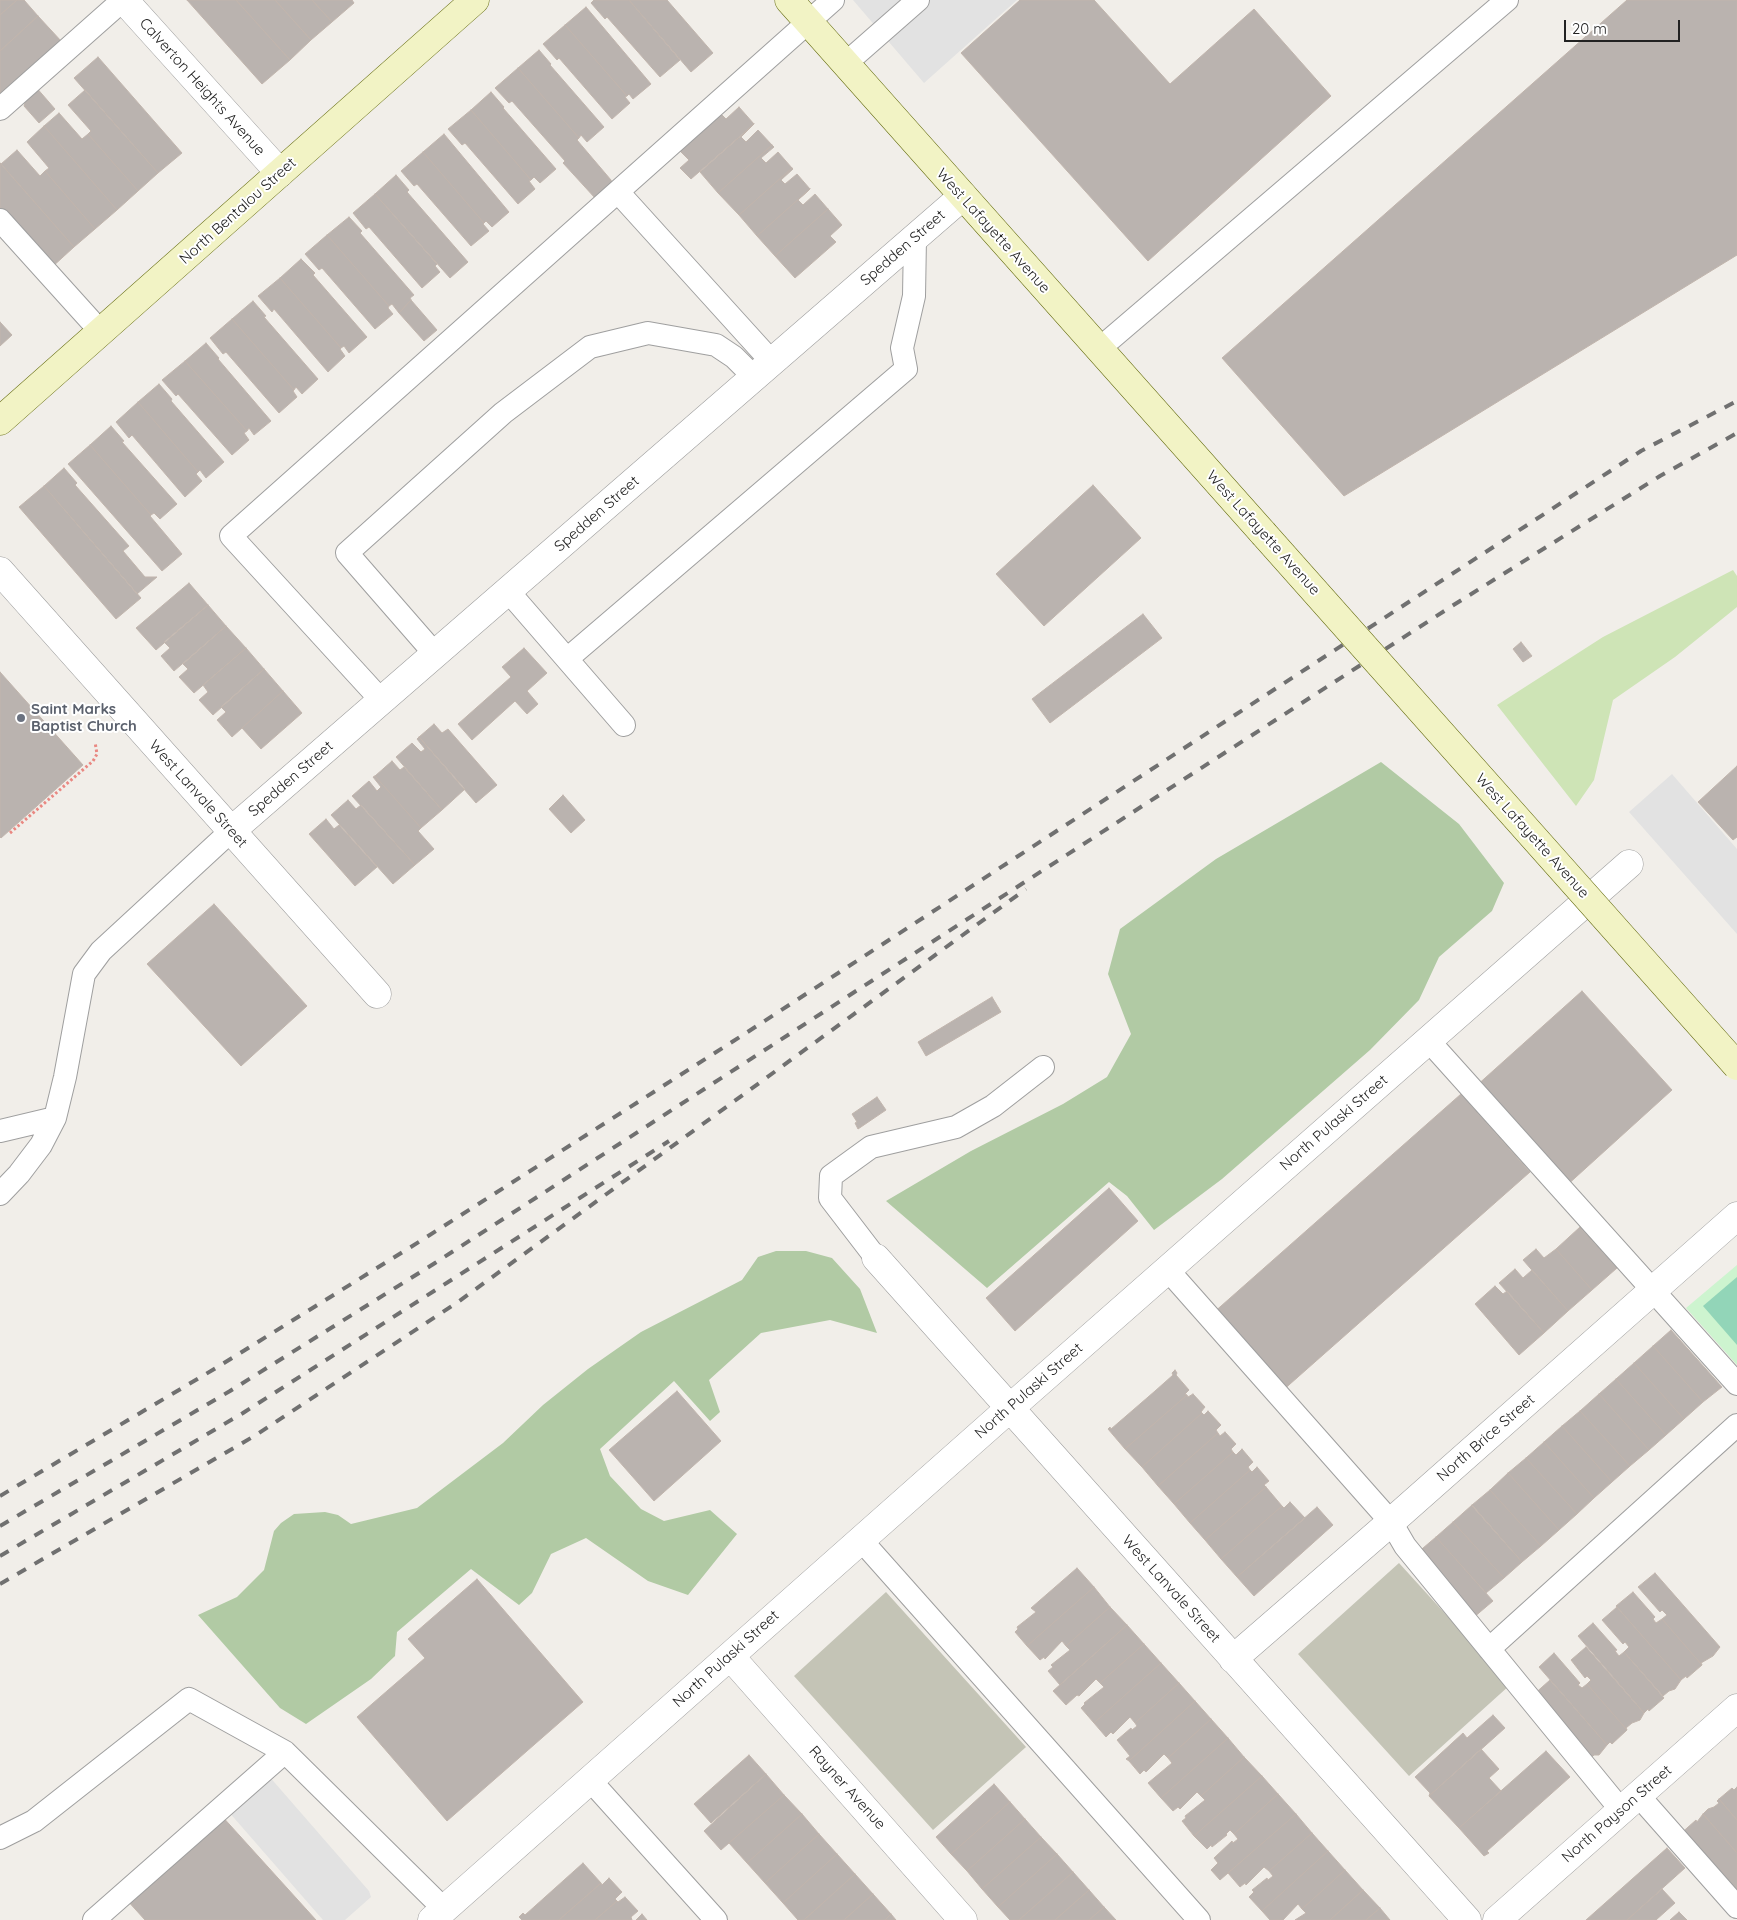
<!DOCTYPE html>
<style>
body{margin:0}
#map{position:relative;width:1737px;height:1920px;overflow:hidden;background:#f1eee9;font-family:Quicksand,sans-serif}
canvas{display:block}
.scale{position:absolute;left:1564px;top:20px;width:116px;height:22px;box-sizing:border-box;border:2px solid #222;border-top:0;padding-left:6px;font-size:15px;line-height:18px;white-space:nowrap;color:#222;-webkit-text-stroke:4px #fff;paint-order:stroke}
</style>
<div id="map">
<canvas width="1737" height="1920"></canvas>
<div class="scale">20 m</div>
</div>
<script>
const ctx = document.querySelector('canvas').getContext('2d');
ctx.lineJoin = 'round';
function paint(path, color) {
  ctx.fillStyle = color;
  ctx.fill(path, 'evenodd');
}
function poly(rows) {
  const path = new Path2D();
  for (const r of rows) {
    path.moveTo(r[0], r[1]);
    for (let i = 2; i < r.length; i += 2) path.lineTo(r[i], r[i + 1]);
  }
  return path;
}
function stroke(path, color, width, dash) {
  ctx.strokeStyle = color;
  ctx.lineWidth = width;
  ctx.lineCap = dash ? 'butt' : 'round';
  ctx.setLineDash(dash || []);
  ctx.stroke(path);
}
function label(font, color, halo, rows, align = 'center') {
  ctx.font = font + ' Quicksand,sans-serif';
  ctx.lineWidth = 4;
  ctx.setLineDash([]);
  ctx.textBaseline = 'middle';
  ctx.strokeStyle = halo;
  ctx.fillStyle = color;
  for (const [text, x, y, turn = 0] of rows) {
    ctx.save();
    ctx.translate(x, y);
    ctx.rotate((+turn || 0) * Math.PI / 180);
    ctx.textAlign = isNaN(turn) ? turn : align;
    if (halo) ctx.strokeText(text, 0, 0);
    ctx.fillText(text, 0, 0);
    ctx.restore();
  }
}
const construction = poly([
 [1399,1563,1510,1685,1409,1776,1298,1654],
 [886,1592,1026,1747,933,1830,794,1676]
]);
const grass = poly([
 [1733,570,1737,576,1737,607,1675,657,1613,700,1594,780,1576,806,1497,705,1603,637]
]);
const forest = poly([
 [1381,762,1459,824,1504,883,1492,911,1439,957,1419,1000,1370,1050,1222,1179,1154,1230,1127,1196,1109,1182,987,1288,886,1201,971,1151,1063,1104,1107,1077,1131,1034,1108,974,1120,929,1216,859],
 [776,1251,806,1251,832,1258,860,1289,877,1333,830,1320,761,1333,709,1380,720,1412,710,1421,674,1381,600,1449,610,1476,641,1509,664,1521,710,1510,737,1534,688,1595,648,1581,586,1538,551,1554,532,1593,519,1605,471,1569,397,1632,395,1656,371,1679,306,1724,280,1708,198,1615,237,1597,264,1570,274,1531,281,1523,294,1514,325,1512,338,1515,351,1524,417,1508,503,1443,543,1405,588,1369,641,1332,742,1280,758,1257]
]);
const park = poly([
 [1737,1265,1737,1365,1686,1308]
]);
const pitch = poly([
 [1737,1277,1737,1345,1703,1306]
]);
const parking = poly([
 [853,0,1017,0,924,83],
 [1672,774,1737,849,1737,934,1629,812],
 [268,1775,369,1891,371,1897,345,1920,323,1920,228,1811]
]);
const building = poly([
 [0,0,17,0,0,15,0,0],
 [17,0,24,0,38,16,0,51,0,15,17,0],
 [187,0,236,0,290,60,262,84,187,0],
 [236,0,275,0,311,40,290,60,236,0],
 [275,0,312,0,332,22,311,40,275,0],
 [312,0,352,0,354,3,332,22,312,0],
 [594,0,629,0,680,60,660,77,607,17,605,19,591,3,594,0],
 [629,0,667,0,713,53,691,72,629,0],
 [1020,0,1094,0,1170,84,1254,9,1331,96,1148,261,961,53,1020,0],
 [1627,0,1737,0,1737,255,1344,496,1222,358,1627,0],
 [586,7,651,84,633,99,629,94,627,96,565,25,586,7],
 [38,16,62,42,18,88,8,86,0,94,0,51,38,16],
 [565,25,627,96,625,97,630,103,612,119,559,58,557,60,543,44,565,25],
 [539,50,551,64,550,65,604,127,587,142,581,135,579,138,518,68,539,50],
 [98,57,182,153,158,173,74,78,98,57],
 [518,68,579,138,577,140,611,180,612,183,595,198,563,163,565,161,512,101,509,103,495,88,518,68],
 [35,86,55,109,39,123,24,106,28,92,35,86],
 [85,90,158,173,138,191,88,134,91,131,68,105,85,90],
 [491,92,504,107,503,108,556,169,540,183,534,177,531,180,471,110,491,92],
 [739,107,754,124,691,179,680,168,689,160,680,151,721,114,726,119,739,107],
 [471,110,531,180,529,181,535,189,518,204,465,143,462,145,448,129,471,110],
 [59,113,82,139,88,134,138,191,117,210,44,126,59,113],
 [754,124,741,137,746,142,758,130,772,145,718,193,700,172,754,124],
 [44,126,117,210,95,229,45,171,49,168,27,142,44,126],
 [444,134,509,212,492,227,486,221,484,223,423,152,444,134],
 [772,145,774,147,761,158,766,163,778,152,792,168,739,215,718,193,772,145],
 [17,150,40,176,45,171,95,229,74,247,1,164,17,150],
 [423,152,484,223,483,224,489,231,471,246,417,184,414,186,401,171,423,152],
 [0,163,74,247,51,268,0,210,0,163],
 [792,168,793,169,781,180,785,184,797,174,810,189,757,236,739,215,792,168],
 [396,175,409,190,407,192,468,262,450,278,375,194,396,175],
 [810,189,798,200,803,205,815,194,828,209,775,256,757,236,810,189],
 [375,194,437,264,435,266,440,272,422,288,369,227,366,229,353,213,375,194],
 [828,209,842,225,830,236,836,242,795,278,775,256,828,209],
 [349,217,362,231,360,233,414,295,410,298,411,300,399,313,392,304,389,306,327,235,349,217],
 [327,235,389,306,388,308,393,314,375,329,322,268,319,270,305,254,327,235],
 [301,259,315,273,313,275,367,337,349,353,344,346,341,348,280,278,301,259],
 [280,278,341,348,340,349,345,356,328,372,274,309,272,312,258,296,280,278],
 [411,300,437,330,424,341,399,313,411,300],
 [253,301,266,316,264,317,318,379,302,394,296,387,294,390,232,319,253,301],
 [232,319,294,390,293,391,297,397,279,413,226,352,223,354,210,338,232,319],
 [0,322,12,335,0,346,0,322],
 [206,343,219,358,218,359,271,421,254,435,249,428,247,431,185,361,206,343],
 [185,361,247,431,244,433,249,440,232,455,178,394,176,396,162,380,185,361],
 [159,384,172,399,171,401,224,462,206,478,200,470,198,472,138,402,159,384],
 [138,402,198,472,196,474,202,481,185,497,132,435,129,438,116,422,138,402],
 [111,426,124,441,122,442,177,504,160,519,154,513,151,515,90,445,111,426],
 [90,445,151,515,150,516,182,554,162,571,68,464,90,445],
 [64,468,77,483,75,485,129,546,123,551,145,577,157,577,137,594,44,486,64,468],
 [1093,485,1141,538,1044,626,996,574,1093,485],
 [44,486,141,598,116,619,19,507,44,486],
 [189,583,208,605,156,650,136,628,189,583],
 [208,605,226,626,174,671,161,656,170,648,164,642,208,605],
 [1143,614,1162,638,1050,723,1032,699,1143,614],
 [226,626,246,648,194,693,179,677,188,669,183,664,226,626],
 [1521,642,1532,656,1523,662,1513,649,1521,642],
 [246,648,264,669,213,715,199,700,208,692,203,685,246,648],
 [524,648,547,673,527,691,538,704,527,714,515,701,472,740,458,724,511,677,502,667,524,648],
 [264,669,283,691,232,737,217,720,226,712,221,707,264,669],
 [0,672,83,765,1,838,0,837,0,672],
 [283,691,302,713,261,749,242,728,283,691],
 [434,724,442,733,448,729,497,785,476,803,419,737,434,724],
 [419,737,465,789,442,810,396,757,412,743,421,752,425,749,417,739,419,737],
 [392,761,400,770,404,767,442,810,421,828,375,776,392,761],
 [1737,766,1737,837,1733,840,1698,802,1737,766],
 [375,776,421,828,418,831,434,849,415,865,352,796,369,781,377,791,381,787,373,777,375,776],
 [563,795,585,820,571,833,549,809,563,795],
 [348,800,356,809,361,805,415,865,393,884,331,815,348,800],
 [326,819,334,829,339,825,377,867,355,886,309,834,326,819],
 [214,904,307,1006,241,1066,147,964,214,904],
 [1582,991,1672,1090,1565,1187,1475,1087,1582,991],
 [992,997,1001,1012,926,1056,918,1042,992,997],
 [1461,1094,1530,1172,1281,1392,1212,1314,1461,1094],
 [877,1097,886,1110,858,1129,855,1123,857,1122,852,1114,877,1097],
 [1109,1188,1138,1221,1015,1331,986,1298,1109,1188],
 [1580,1227,1617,1268,1592,1290,1556,1249,1580,1227],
 [1536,1249,1544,1258,1556,1249,1592,1290,1568,1311,1523,1260,1536,1249],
 [1515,1269,1523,1278,1532,1270,1568,1311,1544,1333,1499,1283,1515,1269],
 [1495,1286,1503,1294,1507,1291,1544,1333,1519,1355,1475,1304,1495,1286],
 [1671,1330,1722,1387,1703,1402,1653,1346,1671,1330],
 [1653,1346,1703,1402,1684,1419,1634,1363,1653,1346],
 [1634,1363,1684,1419,1666,1435,1616,1379,1634,1363],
 [1175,1370,1177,1373,1176,1375,1189,1390,1185,1394,1187,1395,1125,1449,1108,1429,1110,1427,1111,1429,1155,1391,1173,1375,1172,1373,1175,1370],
 [1616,1379,1666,1435,1649,1450,1599,1394,1616,1379],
 [677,1391,721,1441,654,1501,609,1450,677,1391],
 [1193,1394,1205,1407,1201,1412,1202,1413,1142,1467,1125,1449,1187,1395,1188,1397,1193,1394],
 [1599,1394,1649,1450,1630,1466,1580,1411,1599,1394],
 [1208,1411,1221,1425,1216,1430,1218,1433,1158,1486,1142,1467,1202,1413,1204,1415,1208,1411],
 [1580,1411,1630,1466,1612,1482,1562,1426,1580,1411],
 [1562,1426,1612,1482,1594,1498,1544,1442,1562,1426],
 [1225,1432,1236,1444,1231,1449,1233,1452,1174,1504,1158,1486,1218,1433,1220,1436,1225,1432],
 [1544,1442,1594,1498,1577,1514,1526,1458,1544,1442],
 [1242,1449,1253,1462,1248,1467,1250,1470,1190,1523,1174,1504,1233,1452,1236,1455,1242,1449],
 [1526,1458,1577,1514,1559,1530,1508,1473,1526,1458],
 [1257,1467,1269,1481,1264,1485,1266,1487,1205,1540,1190,1523,1250,1470,1252,1472,1257,1467],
 [1508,1473,1559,1530,1541,1546,1490,1490,1508,1473],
 [1266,1487,1282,1506,1221,1559,1205,1540,1266,1487],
 [1490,1490,1541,1546,1522,1562,1473,1507,1472,1505,1490,1490],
 [1290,1502,1305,1518,1237,1577,1221,1559,1282,1506,1284,1508,1290,1502],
 [1472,1505,1522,1562,1504,1578,1453,1522,1472,1505],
 [1317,1507,1333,1525,1254,1596,1237,1577,1317,1507],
 [1453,1522,1504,1578,1486,1593,1436,1537,1453,1522],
 [1436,1537,1493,1601,1473,1618,1416,1554,1436,1537],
 [1077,1568,1094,1587,1027,1646,1015,1632,1018,1629,1017,1627,1036,1612,1031,1608,1077,1568],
 [1655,1573,1720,1647,1713,1656,1701,1663,1702,1665,1662,1619,1667,1615,1662,1610,1660,1612,1638,1587,1655,1573],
 [477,1579,583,1702,447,1821,357,1717,425,1658,408,1639,477,1579],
 [1094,1587,1110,1607,1066,1646,1062,1641,1045,1659,1044,1657,1040,1660,1027,1646,1094,1587],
 [1633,1592,1655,1617,1653,1619,1656,1623,1662,1619,1702,1665,1687,1678,1686,1676,1681,1680,1616,1606,1633,1592],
 [1110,1607,1127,1625,1060,1685,1048,1671,1053,1667,1051,1665,1070,1650,1066,1646,1110,1607],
 [1617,1607,1681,1680,1675,1689,1669,1691,1663,1696,1624,1652,1629,1647,1625,1642,1623,1644,1602,1620,1617,1607],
 [1593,1623,1617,1650,1615,1651,1619,1656,1624,1652,1664,1698,1649,1711,1648,1709,1644,1713,1578,1636,1593,1623],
 [1127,1625,1144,1644,1100,1683,1096,1679,1079,1696,1077,1695,1066,1705,1053,1691,1127,1625],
 [1144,1644,1161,1663,1094,1723,1081,1708,1085,1704,1084,1703,1104,1687,1100,1683,1144,1644],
 [1586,1647,1644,1713,1640,1720,1632,1723,1626,1728,1627,1730,1587,1684,1591,1680,1587,1676,1585,1678,1571,1660,1586,1647],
 [1554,1653,1580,1683,1578,1685,1582,1688,1587,1684,1627,1730,1612,1744,1610,1742,1607,1745,1539,1667,1554,1653],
 [1161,1663,1179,1683,1135,1723,1130,1717,1113,1734,1111,1732,1106,1737,1094,1723,1161,1663],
 [1550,1680,1607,1745,1599,1755,1594,1755,1589,1760,1532,1696,1550,1680],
 [1179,1683,1195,1701,1129,1761,1126,1759,1130,1756,1117,1740,1131,1728,1132,1730,1137,1726,1135,1723,1179,1683],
 [1195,1701,1211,1719,1168,1758,1164,1754,1146,1772,1144,1770,1140,1774,1129,1761,1195,1701],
 [1493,1715,1505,1728,1429,1796,1430,1793,1415,1777,1463,1733,1467,1738,1493,1715],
 [1211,1719,1228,1738,1161,1798,1148,1783,1172,1763,1168,1758,1211,1719],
 [1228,1738,1244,1757,1201,1796,1197,1792,1180,1809,1178,1807,1173,1811,1161,1798,1228,1738],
 [1481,1749,1499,1769,1489,1778,1501,1791,1459,1828,1429,1796,1481,1749],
 [1546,1751,1570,1777,1487,1851,1489,1853,1484,1856,1459,1828,1546,1751],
 [749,1755,766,1774,711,1823,694,1804,749,1755],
 [1244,1757,1262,1776,1194,1836,1182,1821,1186,1818,1185,1816,1205,1800,1201,1796,1244,1757],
 [766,1774,784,1795,721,1850,704,1831,766,1774],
 [1262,1776,1278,1794,1234,1834,1230,1830,1226,1834,1227,1835,1212,1847,1211,1845,1207,1849,1194,1836,1262,1776],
 [994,1784,1010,1802,951,1854,936,1837,994,1784],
 [1737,1787,1737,1820,1719,1799,1732,1788,1734,1790,1737,1787],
 [1278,1794,1296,1814,1220,1880,1211,1870,1218,1863,1214,1858,1232,1841,1233,1843,1238,1839,1234,1834,1278,1794],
 [784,1795,802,1814,747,1863,729,1843,784,1795],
 [1719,1799,1737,1820,1737,1853,1703,1814,1708,1809,1714,1807,1719,1803,1717,1801,1719,1799],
 [1010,1802,1025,1819,967,1871,951,1854,1010,1802],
 [220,1814,316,1920,145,1920,126,1899,220,1814],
 [802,1814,819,1834,765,1883,747,1863,802,1814],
 [1296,1814,1312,1833,1269,1871,1264,1867,1246,1885,1245,1883,1240,1887,1228,1873,1296,1814],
 [1703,1814,1737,1853,1737,1897,1678,1836,1696,1820,1697,1822,1703,1814],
 [1025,1819,1041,1837,982,1889,967,1871,1025,1819],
 [1312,1833,1328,1851,1262,1911,1249,1897,1254,1892,1252,1890,1267,1878,1268,1880,1273,1876,1269,1871,1312,1833],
 [819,1834,837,1854,783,1903,765,1883,819,1834],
 [1041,1837,1057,1854,998,1907,982,1889,1041,1837],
 [1667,1848,1685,1868,1627,1920,1586,1920,1667,1848],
 [1328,1851,1345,1870,1302,1909,1298,1904,1283,1920,1270,1920,1262,1911,1328,1851],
 [837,1854,855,1874,804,1920,798,1920,783,1903,837,1854],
 [1057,1854,1073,1872,1019,1920,1010,1920,998,1907,1057,1854],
 [583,1863,601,1883,559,1920,522,1920,519,1917,523,1913,525,1915,583,1863],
 [1345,1870,1363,1890,1330,1920,1295,1920,1306,1913,1302,1909,1345,1870],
 [1073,1872,1089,1890,1055,1920,1019,1920,1073,1872],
 [855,1874,873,1894,844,1920,804,1920,855,1874],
 [609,1878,622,1892,615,1899,617,1901,595,1920,559,1920,601,1883,602,1885,609,1878],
 [1662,1889,1675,1903,1656,1920,1627,1920,1662,1889],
 [1089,1890,1104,1907,1089,1920,1055,1920,1089,1890],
 [1363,1890,1380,1908,1366,1920,1330,1920,1363,1890],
 [873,1894,891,1914,885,1920,844,1920,873,1894],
 [625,1897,638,1911,631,1917,632,1920,595,1920,617,1901,618,1902,625,1897],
 [1104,1907,1116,1920,1089,1920,1104,1907],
 [1380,1908,1390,1920,1366,1920,1380,1908],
 [1679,1912,1687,1920,1670,1920,1679,1912],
 [642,1914,647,1920,636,1920,642,1914],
 [891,1914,896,1920,885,1920,891,1914]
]);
const path = poly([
 [10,833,93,761,97,754,95,742]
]);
const lane = poly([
 [845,64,918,0],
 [0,109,123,0],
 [618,192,772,362],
 [0,220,101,332],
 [1099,349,1507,0],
 [508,591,624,725],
 [435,654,347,553,503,413,590,347,648,333,716,345,734,357,754,377],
 [567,659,906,369,902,348,914,296,915,238],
 [381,700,231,536,833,0],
 [1428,1040,1737,1384],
 [0,1131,55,1118],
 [0,1194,19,1174,41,1145,55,1118,65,1077,84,974,101,951,231,831],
 [876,1258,830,1198,831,1176,871,1147,956,1127,993,1106,1043,1067],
 [1167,1269,1391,1522,1405,1546,1621,1810],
 [861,1540,1199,1920],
 [1489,1649,1737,1425],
 [590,1780,716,1920],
 [1638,1795,1737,1907],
 [0,1838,34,1821,189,1699,285,1752,444,1909],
 [94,1920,285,1752]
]);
const street = poly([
 [124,0,280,173],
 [0,571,377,994],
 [231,831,963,196],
 [876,1258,1467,1920],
 [730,1656,963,1920],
 [1233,1659,1391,1522,1737,1216],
 [432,1920,1010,1408,1629,864],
 [1497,1920,1737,1708]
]);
const secondary = poly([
 [789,0,1263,533],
 [0,421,475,0]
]);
const rail = poly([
 [0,1496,216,1368,422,1240,746,1033,1641,451,1737,401],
 [0,1526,230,1391,435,1263,1452,606,1660,476,1737,433],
 [0,1556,243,1413,669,1141],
 [0,1584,256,1435,458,1302,1026,889]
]);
const secondaryBridge = poly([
 [1263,533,1737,1066]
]);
const markers = [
 [21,718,5,"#6b7280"]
];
const streetNames = [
 ["Calverton Heights Avenue",202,87,48],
 ["North Bentalou Street",238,211,-42],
 ["West Lafayette Avenue",993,231,48],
 ["Spedden Street",903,248,-41],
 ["Spedden Street",597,514,-41],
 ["West Lafayette Avenue",1263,533,48],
 ["Spedden Street",291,779,-41],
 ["West Lanvale Street",198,794,48],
 ["West Lafayette Avenue",1532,836,48],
 ["North Pulaski Street",1334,1123,-41],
 ["North Pulaski Street",1029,1391,-41],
 ["North Brice Street",1486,1438,-41],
 ["West Lanvale Street",1171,1589,48],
 ["North Pulaski Street",726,1659,-42],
 ["Rayner Avenue",847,1788,48],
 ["North Payson Street",1617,1814,-41]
];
const worshipNames = [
 ["Saint Marks",31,709],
 ["Baptist Church",31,726]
];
paint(construction, '#c4c4b6');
paint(grass, '#cee4b6');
paint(forest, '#b1caa4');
paint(park, '#cdf4cf');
paint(pitch, '#92d5b8');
paint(parking, '#e2e2e2');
paint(building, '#bab3af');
stroke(building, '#c1b5ad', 1);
stroke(lane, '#9f9f9f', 24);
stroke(street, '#9f9f9f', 29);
stroke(secondary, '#676e13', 29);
stroke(path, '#e98882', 3, [2.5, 2.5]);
stroke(lane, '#fff', 22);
stroke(street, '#fff', 28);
stroke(secondary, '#f2f3c5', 28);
stroke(rail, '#707070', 4, [10, 10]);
stroke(secondaryBridge, '#676e13', 29, []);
stroke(secondaryBridge, '#f2f3c5', 28);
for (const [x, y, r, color] of markers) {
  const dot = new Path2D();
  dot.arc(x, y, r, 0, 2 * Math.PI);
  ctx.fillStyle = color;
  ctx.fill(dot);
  stroke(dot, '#fff', 2);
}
label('15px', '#222', '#fff', streetNames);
label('bold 15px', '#5b616d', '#fff', worshipNames, 'left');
</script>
